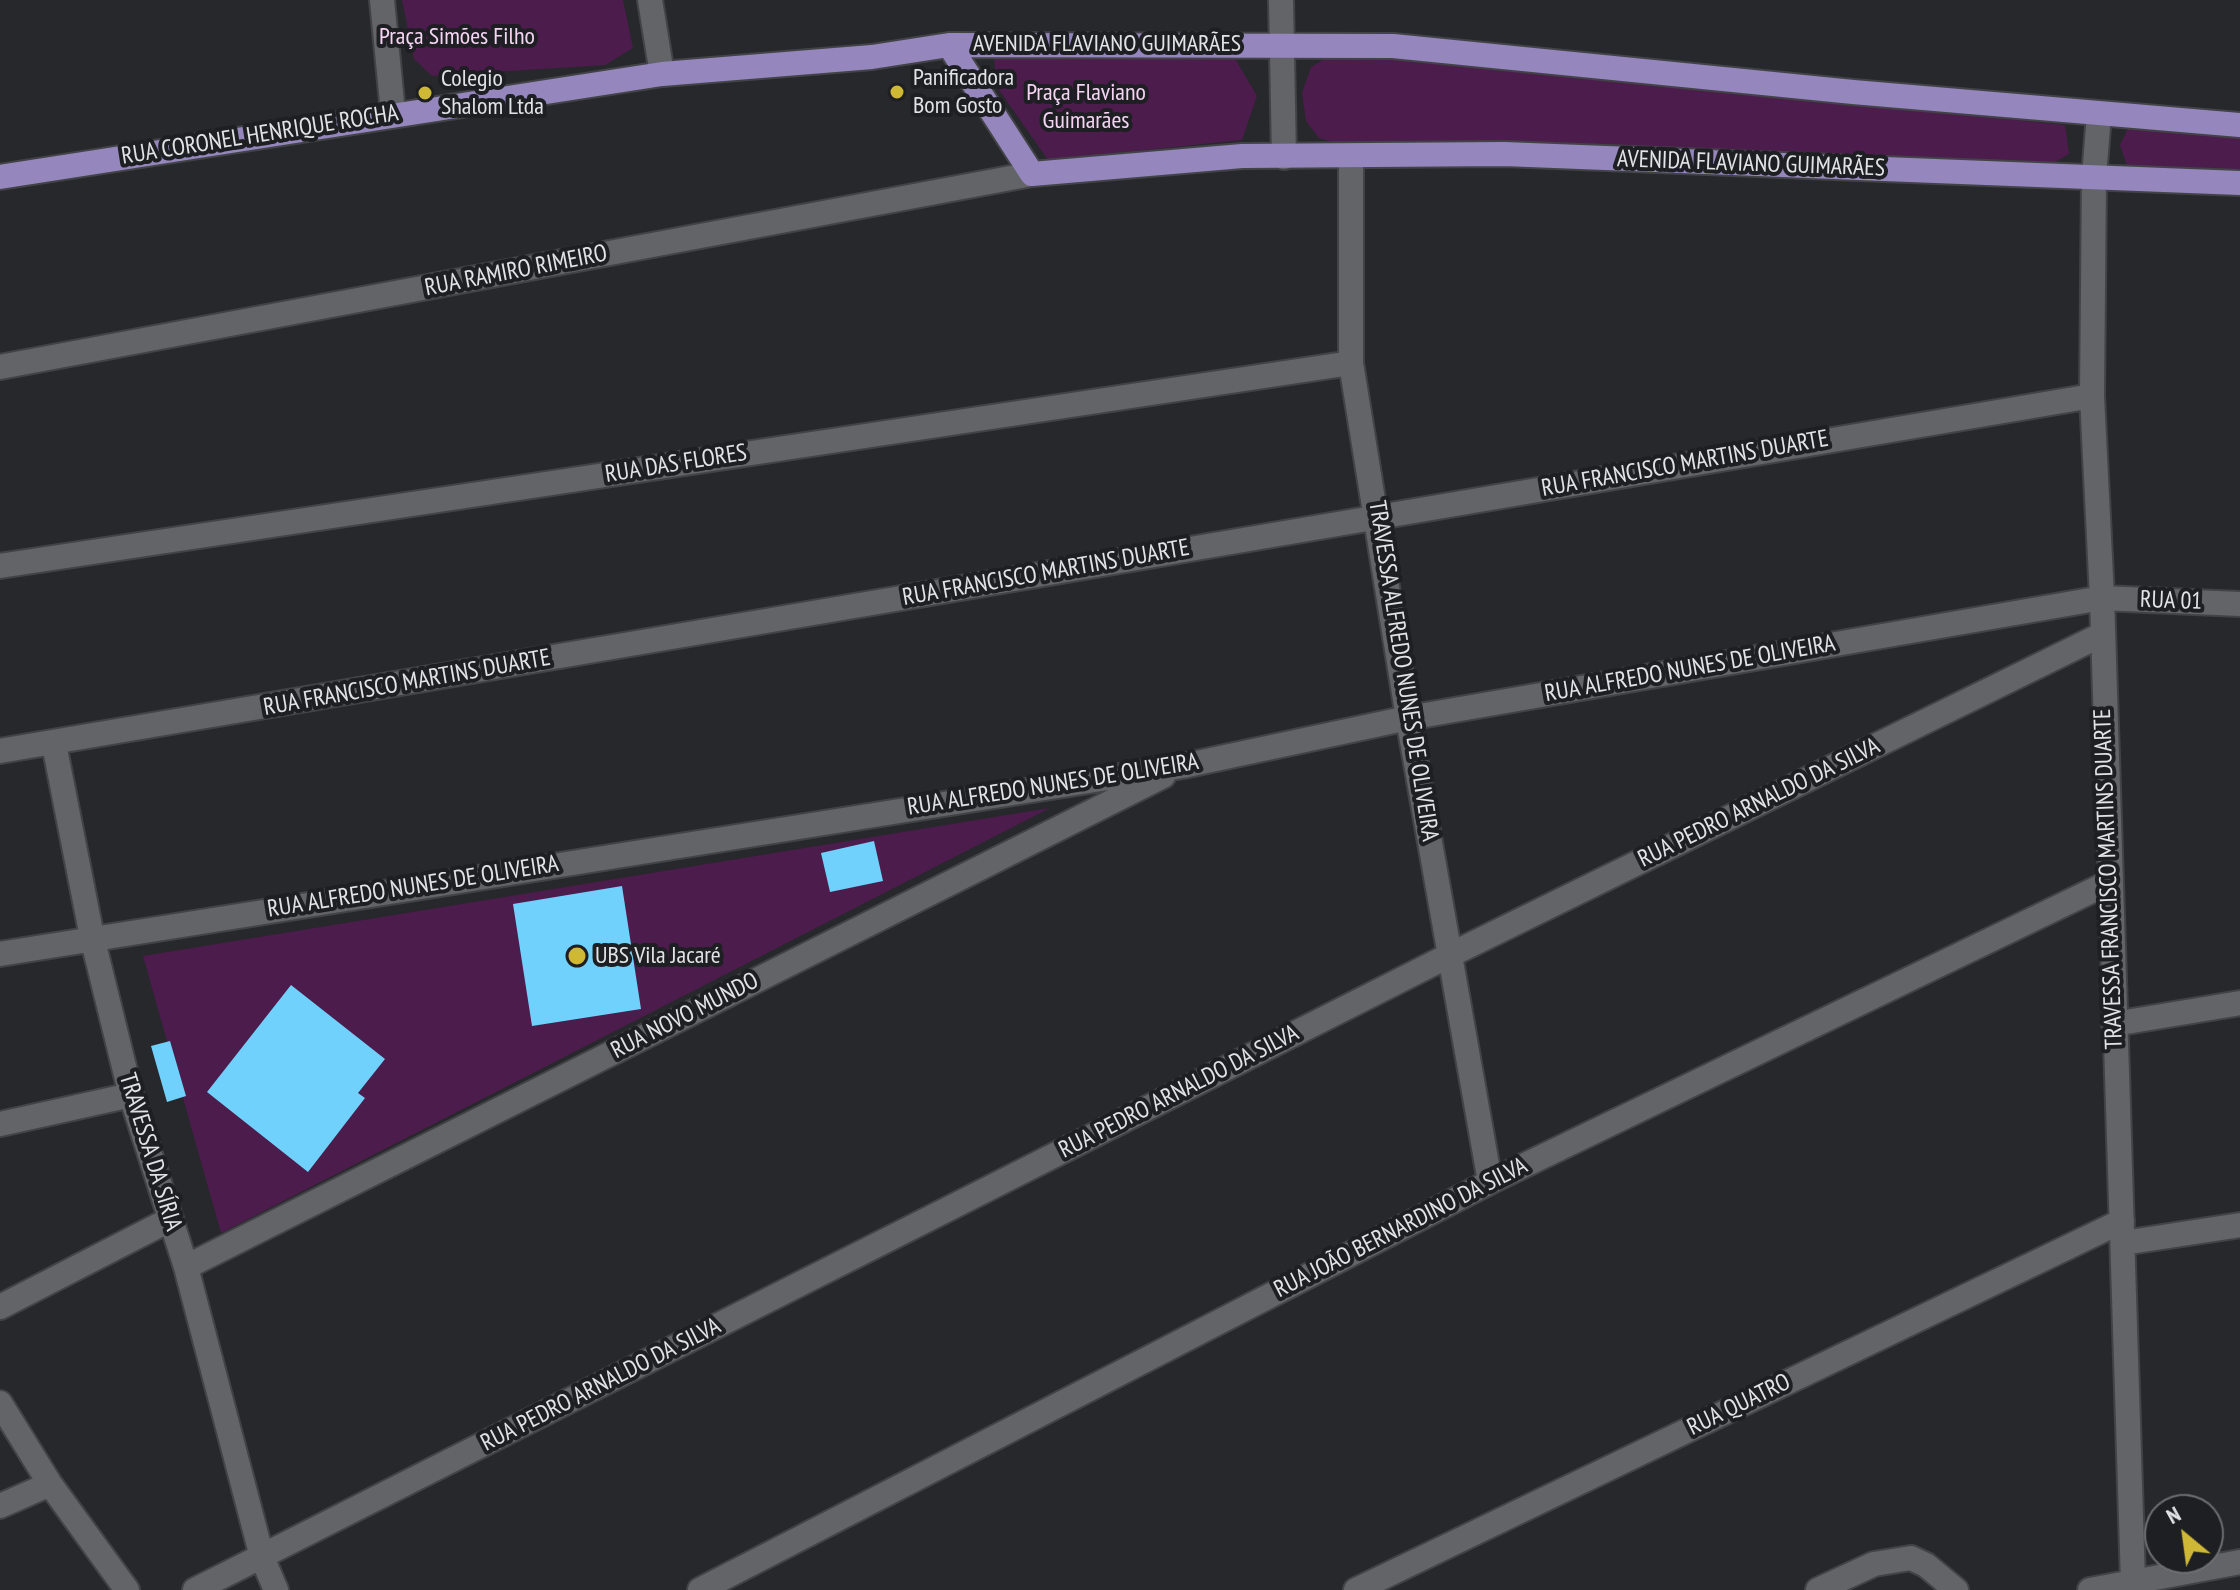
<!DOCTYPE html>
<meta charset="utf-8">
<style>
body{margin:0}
#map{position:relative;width:2240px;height:1590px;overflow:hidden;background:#27282b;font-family:"PT Sans Narrow",sans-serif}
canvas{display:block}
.north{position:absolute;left:2144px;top:1494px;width:80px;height:80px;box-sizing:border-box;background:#1d1f22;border:2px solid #6c6d70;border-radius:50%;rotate:331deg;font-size:22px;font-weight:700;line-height:32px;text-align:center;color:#e2e3e5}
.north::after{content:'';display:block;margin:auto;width:28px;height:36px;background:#d0b837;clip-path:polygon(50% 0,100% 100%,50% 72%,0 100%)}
</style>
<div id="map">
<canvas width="2240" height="1590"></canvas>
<div class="north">N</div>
</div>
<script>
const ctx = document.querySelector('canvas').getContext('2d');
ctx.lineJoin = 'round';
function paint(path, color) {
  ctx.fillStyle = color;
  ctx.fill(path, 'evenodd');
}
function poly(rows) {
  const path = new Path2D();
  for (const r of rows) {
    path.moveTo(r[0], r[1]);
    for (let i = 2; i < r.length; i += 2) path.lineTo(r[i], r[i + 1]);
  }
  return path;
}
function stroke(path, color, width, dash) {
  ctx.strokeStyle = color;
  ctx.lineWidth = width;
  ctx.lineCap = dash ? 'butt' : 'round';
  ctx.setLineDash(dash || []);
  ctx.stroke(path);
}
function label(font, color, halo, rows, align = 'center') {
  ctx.font = font + ' "PT Sans Narrow",sans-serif';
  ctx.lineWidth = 8;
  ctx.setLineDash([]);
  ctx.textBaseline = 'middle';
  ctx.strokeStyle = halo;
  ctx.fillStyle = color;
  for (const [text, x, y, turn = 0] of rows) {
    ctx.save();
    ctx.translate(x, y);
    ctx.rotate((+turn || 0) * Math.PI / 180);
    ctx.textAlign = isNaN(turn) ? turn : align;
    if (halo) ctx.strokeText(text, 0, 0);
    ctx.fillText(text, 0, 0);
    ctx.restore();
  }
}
const green = poly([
 [402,0,623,0,633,48,605,65,432,76,414,59],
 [1335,53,2065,125,2069,154,2048,166,1339,144,1319,138,1306,121,1302,93,1311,67],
 [1233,55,1257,96,1242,140,1048,160,997,87,994,59],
 [2140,121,2240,129,2240,179,2138,176,2127,166,2120,145,2127,130],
 [1050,808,221,1233,143,956]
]);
const building = poly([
 [874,841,883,881,830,892,821,853],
 [622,886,641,1009,532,1026,513,904],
 [291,985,385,1059,358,1093,365,1098,308,1172,207,1092],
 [170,1041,186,1096,167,1102,151,1046]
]);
const minor = poly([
 [382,0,393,113],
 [650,0,662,74],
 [1281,0,1284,157],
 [2099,114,2094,177,2092,396,2102,598,2133,1581],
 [1351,158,1351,363,1408,718,1490,1182],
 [0,367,1032,174],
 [0,566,1351,363],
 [54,744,92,937,131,1095,186,1267,262,1557,276,1590],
 [0,751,2092,396],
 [0,954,1183,766,1408,718,2102,598,2240,604],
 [2114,1024,2240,1003],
 [0,1124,131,1095],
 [2123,1243,2240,1225],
 [186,1267,1163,776],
 [0,1307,171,1219],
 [0,1403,50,1484,127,1590],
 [0,1506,50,1484],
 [195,1590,1452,954,2101,635],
 [700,1590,1490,1182,2110,882],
 [1356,1590,2122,1221],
 [1818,1590,1874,1564,1911,1558,1926,1565,1956,1590],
 [2090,1590,2240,1562]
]);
const major = poly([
 [949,45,1032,174,1242,156,1504,154,2240,183],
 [0,177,662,74,872,57,949,45,1393,46,1853,92,2240,125]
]);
const markers = [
 [897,92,8,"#d0b837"],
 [425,93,8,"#d0b837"],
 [577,956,10,"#d0b837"]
];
const parkNames = [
 ["Praça Simões Filho",457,37],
 ["Praça Flaviano",1086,93],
 ["Guimarães",1086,121]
];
const streetNames = [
 ["AVENIDA FLAVIANO GUIMARÃES",1107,44],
 ["RUA CORONEL HENRIQUE ROCHA",260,135,-9],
 ["AVENIDA FLAVIANO GUIMARÃES",1751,164,2],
 ["RUA RAMIRO RIMEIRO",516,271,-11],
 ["RUA DAS FLORES",676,464,-9],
 ["RUA FRANCISCO MARTINS DUARTE",1685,464,-10],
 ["RUA FRANCISCO MARTINS DUARTE",1046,573,-10],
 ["RUA 01",2171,601,2],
 ["RUA ALFREDO NUNES DE OLIVEIRA",1690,669,-10],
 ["TRAVESSA ALFREDO NUNES DE OLIVEIRA",1403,671,81],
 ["RUA FRANCISCO MARTINS DUARTE",407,683,-10],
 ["RUA ALFREDO NUNES DE OLIVEIRA",1053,785,-9],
 ["RUA PEDRO ARNALDO DA SILVA",1759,803,-26],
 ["TRAVESSA FRANCISCO MARTINS DUARTE",2109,879,-92],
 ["RUA ALFREDO NUNES DE OLIVEIRA",413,887,-9],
 ["RUA NOVO MUNDO",685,1016,-27],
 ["RUA PEDRO ARNALDO DA SILVA",1179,1092,-27],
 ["TRAVESSA DA SÍRIA",150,1152,73],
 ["RUA JOÃO BERNARDINO DA SILVA",1401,1228,-27],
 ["RUA PEDRO ARNALDO DA SILVA",601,1385,-27],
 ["RUA QUATRO",1739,1405,-26]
];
const poiNames = [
 ["Panificadora",913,78],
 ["Bom Gosto",913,106],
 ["Colegio",441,79],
 ["Shalom Ltda",441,107],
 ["UBS Vila Jacaré",595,956]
];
paint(green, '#4c1c4c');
paint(building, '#70d1fc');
stroke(minor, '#424346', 28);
stroke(major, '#424346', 28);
stroke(minor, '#636468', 24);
stroke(major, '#9587bd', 24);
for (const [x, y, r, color] of markers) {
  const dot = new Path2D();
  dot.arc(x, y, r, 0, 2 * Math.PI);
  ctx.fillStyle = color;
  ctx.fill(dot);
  stroke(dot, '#1d1f22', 3);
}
label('24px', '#f6d4f4', '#1d1f22', parkNames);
label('24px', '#e2e3e5', '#1d1f22', streetNames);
label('24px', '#e2e3e5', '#1d1f22', poiNames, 'left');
</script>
